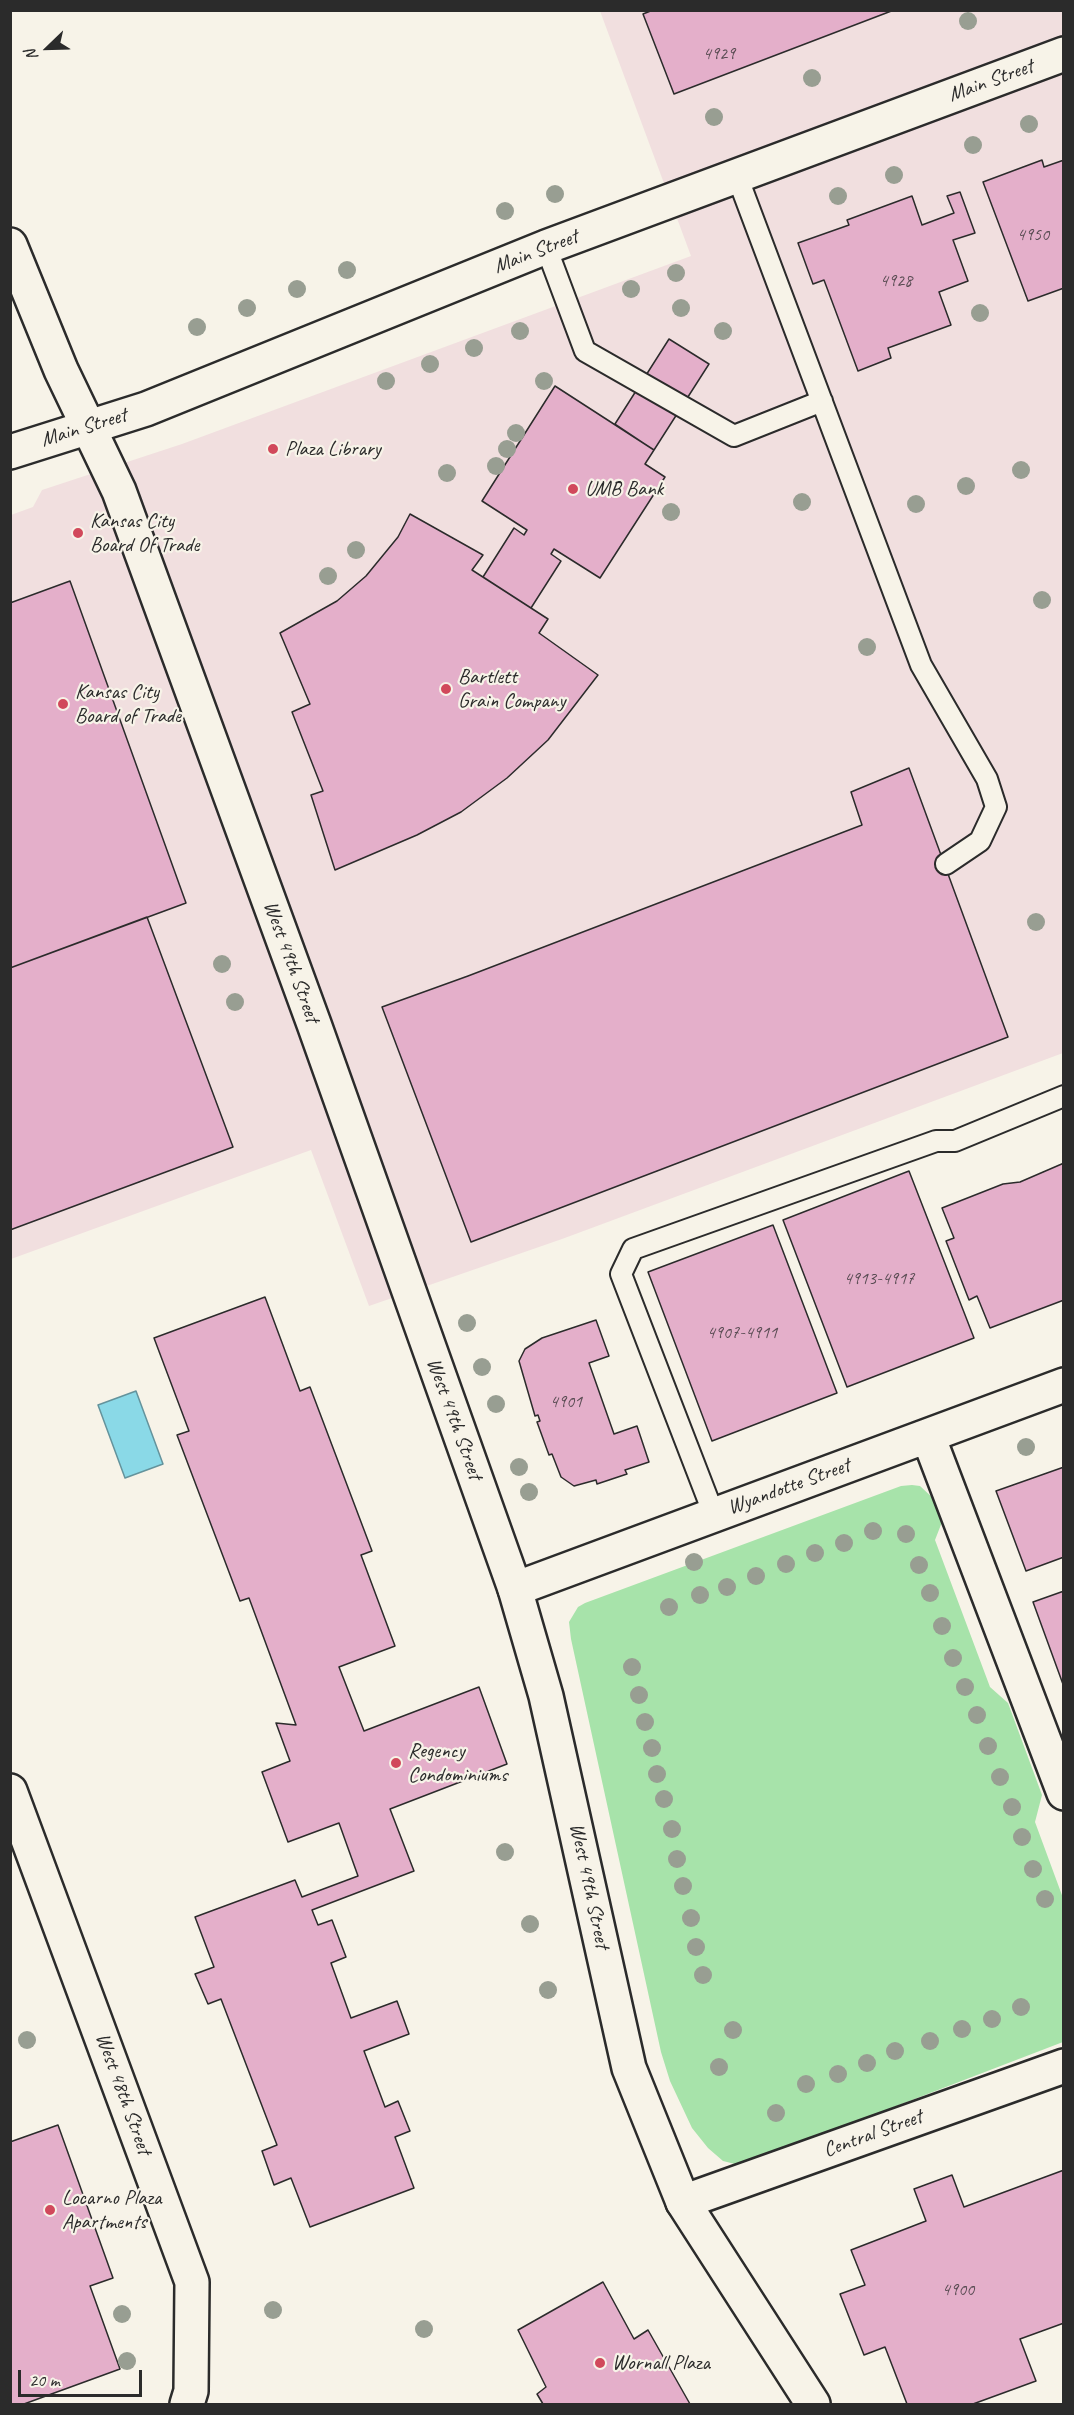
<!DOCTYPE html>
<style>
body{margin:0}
#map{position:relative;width:1074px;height:2415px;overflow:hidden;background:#f7f3e8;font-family:Caveat,sans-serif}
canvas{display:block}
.frame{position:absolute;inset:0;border:12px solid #2b2b2b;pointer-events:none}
.north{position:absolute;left:18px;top:18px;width:60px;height:60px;-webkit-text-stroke:4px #f7f3e8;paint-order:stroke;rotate:247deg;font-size:16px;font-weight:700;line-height:24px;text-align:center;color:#2b2b2b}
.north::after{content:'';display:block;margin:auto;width:21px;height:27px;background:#2b2b2b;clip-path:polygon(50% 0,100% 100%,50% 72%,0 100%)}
.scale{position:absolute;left:18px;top:2370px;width:124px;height:27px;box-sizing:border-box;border:3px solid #2b2b2b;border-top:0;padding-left:8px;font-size:18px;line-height:21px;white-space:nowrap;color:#2b2b2b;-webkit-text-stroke:4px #f7f3e8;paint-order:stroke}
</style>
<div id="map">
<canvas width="1074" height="2415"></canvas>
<div class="frame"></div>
<div class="north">N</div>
<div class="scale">20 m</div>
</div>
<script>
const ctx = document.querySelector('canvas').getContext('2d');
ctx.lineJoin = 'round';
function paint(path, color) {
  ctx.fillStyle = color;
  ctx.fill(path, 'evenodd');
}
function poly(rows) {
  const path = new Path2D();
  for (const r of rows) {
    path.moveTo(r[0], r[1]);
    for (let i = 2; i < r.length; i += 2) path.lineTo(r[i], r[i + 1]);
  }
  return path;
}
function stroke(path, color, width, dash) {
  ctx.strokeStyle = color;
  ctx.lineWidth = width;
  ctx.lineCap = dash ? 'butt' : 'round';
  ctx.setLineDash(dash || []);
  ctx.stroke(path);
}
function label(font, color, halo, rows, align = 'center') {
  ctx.font = font + ' Caveat,sans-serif';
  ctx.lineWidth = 4.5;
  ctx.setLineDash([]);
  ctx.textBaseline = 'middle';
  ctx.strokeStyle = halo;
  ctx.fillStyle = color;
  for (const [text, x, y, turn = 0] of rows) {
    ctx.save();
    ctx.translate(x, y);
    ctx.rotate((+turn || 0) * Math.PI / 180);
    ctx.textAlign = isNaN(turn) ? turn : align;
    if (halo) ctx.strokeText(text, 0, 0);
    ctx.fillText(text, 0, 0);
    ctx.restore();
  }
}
const built = poly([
 [600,11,1063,11,1063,1053,562,1239,369,1306,311,1150,11,1259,11,515,33,507,42,490,182,444,691,256]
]);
const green = poly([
 [912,1485,920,1486,935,1500,942,1522,935,1540,990,1687,1008,1703,1042,1795,1035,1822,1063,1898,1063,2042,748,2163,735,2164,723,2161,708,2148,692,2128,670,2081,661,2052,571,1639,569,1622,578,1607,585,1603,901,1486]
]);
const water = poly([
 [136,1391,163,1464,125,1478,98,1405,136,1391]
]);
const building = poly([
 [653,10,894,10,674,94,643,14,653,10],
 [1042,160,1044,167,1064,160,1064,288,1028,301,983,182,1042,160],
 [960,192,975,233,953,240,968,281,939,292,951,325,888,348,891,358,858,371,824,280,813,284,798,243,849,225,847,220,912,196,922,225,954,213,947,196,960,192],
 [669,339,709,364,654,450,615,424,669,339],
 [555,386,654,450,645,464,665,477,600,578,554,549,551,554,561,561,531,608,483,577,514,528,524,535,527,530,482,501,555,386],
 [410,514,483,555,472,570,548,619,539,633,598,675,548,740,507,778,461,812,417,835,335,870,311,795,323,791,292,712,310,704,280,633,337,601,366,576,398,537,410,514],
 [70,581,186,903,10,968,10,603,70,581],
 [909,768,1008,1037,471,1242,382,1007,468,976,862,825,851,792,909,768],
 [147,917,233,1147,10,1230,10,968,147,917],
 [1064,1163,1064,1300,990,1328,977,1296,969,1300,946,1241,954,1238,942,1208,1003,1184,1020,1182,1064,1163],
 [909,1171,974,1338,847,1387,783,1220,909,1171],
 [773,1225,837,1393,712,1441,648,1272,773,1225],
 [265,1297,300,1391,310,1387,372,1551,361,1555,395,1646,339,1667,364,1731,479,1687,507,1764,390,1809,414,1871,312,1910,318,1925,332,1920,346,1957,331,1963,351,2018,397,2001,409,2034,364,2051,385,2107,398,2101,410,2131,395,2137,414,2188,310,2227,291,2178,274,2185,262,2151,277,2145,221,1999,208,2004,195,1974,214,1967,195,1917,295,1880,302,1897,358,1876,339,1823,288,1842,262,1772,290,1761,276,1723,296,1725,249,1598,240,1601,177,1435,189,1431,154,1338,265,1297],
 [596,1320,609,1356,589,1363,614,1434,637,1426,649,1462,625,1470,627,1474,597,1484,596,1480,574,1486,561,1477,552,1454,549,1455,537,1422,540,1421,538,1415,535,1416,519,1361,525,1349,542,1338,596,1320],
 [1064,1467,1064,1557,1026,1571,996,1491,1064,1467],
 [1064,1591,1064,1687,1033,1602,1064,1591],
 [58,2125,113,2278,90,2286,120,2369,24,2404,10,2404,10,2142,58,2125],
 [1064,2170,1064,2323,1020,2339,1036,2381,973,2404,907,2404,885,2347,864,2355,840,2294,865,2285,851,2250,926,2221,914,2189,952,2175,964,2207,1064,2170],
 [603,2282,634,2339,648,2330,690,2404,543,2404,537,2394,546,2387,518,2330,603,2282]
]);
const lane = poly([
 [737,176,921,665,987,779,996,807,980,841,946,864],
 [546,247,585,351,734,436,822,401],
 [714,1515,621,1274,633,1249,936,1141,955,1141,1064,1096]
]);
const street = poly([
 [10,452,146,409,546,247,1064,54],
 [928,1436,1064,1793],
 [515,1589,1064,1385],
 [10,1791,192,2282,191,2391,187,2404],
 [683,2202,1064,2066]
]);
const secondary = poly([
 [10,245,61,370,119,491,314,1024,515,1589,546,1696,629,2068,683,2202,813,2404]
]);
const trees = [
 [968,21],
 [812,78],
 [714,117],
 [1029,124],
 [973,145],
 [894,175],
 [555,194],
 [838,196],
 [505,211],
 [347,270],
 [676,273],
 [297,289],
 [631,289],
 [247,308],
 [681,308],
 [980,313],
 [197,327],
 [520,331],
 [723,331],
 [474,348],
 [430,364],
 [386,381],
 [544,381],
 [516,433],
 [507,449],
 [496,466],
 [1021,470],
 [447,473],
 [966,486],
 [802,502],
 [916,504],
 [671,512],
 [356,550],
 [328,576],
 [1042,600],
 [867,647],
 [1036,922],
 [222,964],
 [235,1002],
 [467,1323],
 [482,1367],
 [496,1404],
 [1026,1447],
 [519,1467],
 [529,1492],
 [873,1531],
 [906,1534],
 [844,1543],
 [815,1553],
 [694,1562],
 [786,1564],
 [919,1565],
 [756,1576],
 [727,1587],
 [930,1593],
 [700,1595],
 [669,1607],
 [942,1626],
 [953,1658],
 [632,1667],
 [965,1687],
 [639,1695],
 [977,1715],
 [645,1722],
 [988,1746],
 [652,1748],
 [657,1774],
 [1000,1777],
 [664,1799],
 [1012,1807],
 [672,1829],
 [1022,1837],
 [505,1852],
 [677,1859],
 [1033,1869],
 [683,1886],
 [1045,1899],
 [691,1918],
 [530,1924],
 [696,1947],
 [703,1975],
 [548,1990],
 [1021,2007],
 [992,2019],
 [962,2029],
 [733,2030],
 [27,2040],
 [930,2041],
 [895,2051],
 [867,2063],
 [719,2067],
 [838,2074],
 [806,2084],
 [776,2113],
 [273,2310],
 [122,2314],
 [424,2329],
 [127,2361]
];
const markers = [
 [273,449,6,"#d1495b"],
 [573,489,6,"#d1495b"],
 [78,533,6,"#d1495b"],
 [446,689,6,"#d1495b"],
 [63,704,6,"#d1495b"],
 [396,1763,6,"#d1495b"],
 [50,2210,6,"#d1495b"],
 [600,2363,6,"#d1495b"]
];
const numberNames = [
 ["4929",719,54],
 ["4950",1033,235],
 ["4928",896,281],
 ["4913-4917",879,1279],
 ["4907-4911",742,1333],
 ["4901",566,1402],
 ["4900",958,2290]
];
const streetNames = [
 ["Main Street",991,81,-20],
 ["Main Street",536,252,-21],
 ["Main Street",84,428,-17],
 ["West 49th Street",291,962,70],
 ["West 49th Street",454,1419,70],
 ["Wyandotte Street",789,1487,-20],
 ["West 49th Street",589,1886,78],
 ["West 48th Street",123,2094,70],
 ["Central Street",873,2134,-20]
];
const poiNames = [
 ["Plaza Library",285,449],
 ["UMB Bank",585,489],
 ["Kansas City",90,521],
 ["Board Of Trade",90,545],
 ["Bartlett",458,677],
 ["Grain Company",458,701],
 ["Kansas City",75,692],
 ["Board of Trade",75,716],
 ["Regency",408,1751],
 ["Condominiums",408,1775],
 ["Locarno Plaza",62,2198],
 ["Apartments",62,2222],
 ["Wornall Plaza",612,2363]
];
paint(built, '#f1dfdf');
paint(green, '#a7e3aa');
paint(water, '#8ad9e7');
stroke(water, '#64939c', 1.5);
paint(building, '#e4afca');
stroke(building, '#2b2b2b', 1.5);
stroke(lane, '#2b2b2b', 24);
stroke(street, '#2b2b2b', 38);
stroke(secondary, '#2b2b2b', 38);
stroke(lane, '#f7f3e8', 20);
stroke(street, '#f7f3e8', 33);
stroke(secondary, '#f7f3e8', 33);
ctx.fillStyle = '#989e92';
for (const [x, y] of trees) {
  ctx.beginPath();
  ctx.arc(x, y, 9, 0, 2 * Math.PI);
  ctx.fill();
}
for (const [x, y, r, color] of markers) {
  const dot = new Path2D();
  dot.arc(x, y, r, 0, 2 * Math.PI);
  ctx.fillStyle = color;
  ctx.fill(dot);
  stroke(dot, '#f7f3e8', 2);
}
label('18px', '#594c53', null, numberNames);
label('21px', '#2b2b2b', '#f7f3e8', streetNames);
label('21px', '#2b2b2b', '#f7f3e8', poiNames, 'left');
</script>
